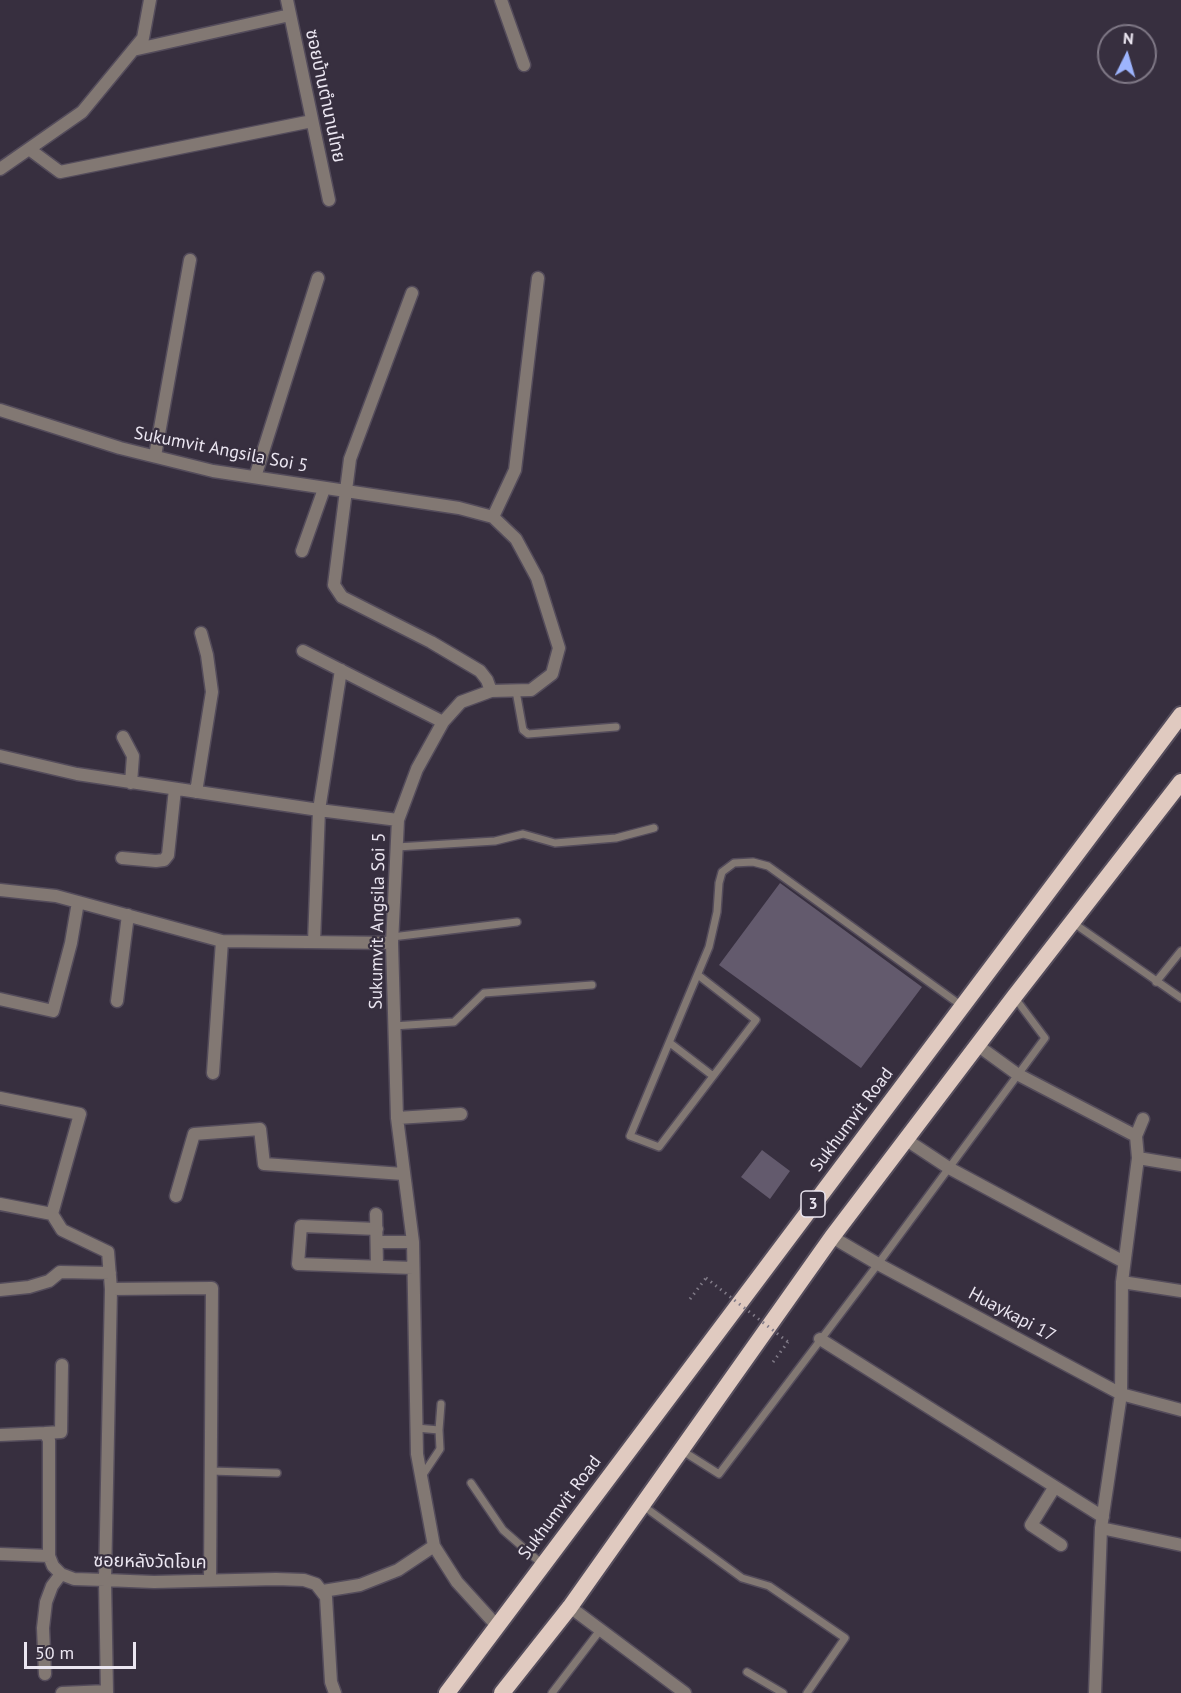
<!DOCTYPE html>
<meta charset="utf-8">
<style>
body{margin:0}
#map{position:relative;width:1181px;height:1693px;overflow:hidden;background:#372f3f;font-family:"PT Sans",sans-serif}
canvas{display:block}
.north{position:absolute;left:1097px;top:24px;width:60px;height:60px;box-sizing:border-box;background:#372f3f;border:2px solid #7f7886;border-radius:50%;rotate:5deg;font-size:16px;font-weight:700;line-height:24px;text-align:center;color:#ebe6f1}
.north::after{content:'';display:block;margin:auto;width:21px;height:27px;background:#9db4fd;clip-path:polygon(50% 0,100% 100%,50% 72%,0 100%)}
.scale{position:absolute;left:24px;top:1642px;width:112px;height:27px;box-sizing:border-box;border:3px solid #ebe6f1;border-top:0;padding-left:8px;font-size:18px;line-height:21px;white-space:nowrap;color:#ebe6f1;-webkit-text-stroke:4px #372f3f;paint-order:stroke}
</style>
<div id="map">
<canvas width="1181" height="1693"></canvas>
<div class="north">N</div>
<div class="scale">50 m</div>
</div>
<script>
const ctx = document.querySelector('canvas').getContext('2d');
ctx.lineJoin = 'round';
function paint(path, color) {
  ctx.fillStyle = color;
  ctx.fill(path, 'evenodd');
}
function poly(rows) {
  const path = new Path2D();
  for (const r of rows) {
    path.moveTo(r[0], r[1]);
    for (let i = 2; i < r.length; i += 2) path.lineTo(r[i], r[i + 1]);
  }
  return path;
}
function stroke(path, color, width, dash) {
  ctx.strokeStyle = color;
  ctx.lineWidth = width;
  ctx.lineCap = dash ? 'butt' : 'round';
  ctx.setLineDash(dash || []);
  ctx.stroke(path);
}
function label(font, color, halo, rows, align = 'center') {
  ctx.font = font + ' "PT Sans","Noto Sans Thai",sans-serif';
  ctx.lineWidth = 4.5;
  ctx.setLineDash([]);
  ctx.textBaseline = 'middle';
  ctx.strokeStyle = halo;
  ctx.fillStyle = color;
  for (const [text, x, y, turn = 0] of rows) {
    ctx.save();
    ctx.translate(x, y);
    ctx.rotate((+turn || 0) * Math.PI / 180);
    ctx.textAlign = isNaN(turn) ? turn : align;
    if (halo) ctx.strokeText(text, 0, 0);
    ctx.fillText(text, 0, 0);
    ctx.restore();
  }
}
const building = poly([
 [780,883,922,987,861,1068,719,965],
 [762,1150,790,1171,770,1199,741,1177]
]);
const path = poly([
 [690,1299,706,1278],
 [773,1362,788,1342]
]);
const service = poly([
 [516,691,523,730,528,734,616,727],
 [397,847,495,841,523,834,555,843,616,838,654,828],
 [1072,922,1181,998],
 [392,937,517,922],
 [698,975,756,1020,659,1147,630,1136,709,947,717,912,719,883,722,872,734,863,753,862,768,866,962,1006],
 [1156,982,1181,951],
 [393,1026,454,1022,484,993,592,985],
 [670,1043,713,1076],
 [416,1428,439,1430,441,1404],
 [681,1450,719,1474,878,1264,1045,1038,1015,998],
 [210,1471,277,1473],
 [422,1476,440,1449,439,1430],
 [471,1483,503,1530,542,1564],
 [642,1505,742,1578,769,1586,845,1638,807,1693],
 [747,1672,783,1693],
 [552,1693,601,1629]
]);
const minor = poly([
 [287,0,329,200],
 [501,0,524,65],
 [133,50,290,15],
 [29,149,60,172,312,121],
 [0,169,82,112,143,38,150,0],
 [412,293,350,459,334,585,342,597,431,642,480,671,487,680,491,691],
 [0,410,120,448,213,471,459,508,493,517,516,539,537,578,559,648,552,674,531,690,491,691,461,702,443,722,417,769,398,820,392,943,397,1118,413,1242,417,1454,434,1546,457,1582,497,1626],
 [155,456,190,260],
 [255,477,318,278],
 [493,517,515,470,538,278],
 [302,551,324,489],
 [303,651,443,722],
 [123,737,133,756,131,783],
 [0,756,77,774,319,810,398,820],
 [196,792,212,692,207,655,201,633],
 [122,858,156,861,164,860,168,855,175,789],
 [0,890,56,896,222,941,392,943],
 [314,942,319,810,341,670],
 [0,999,53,1011,71,943,78,902],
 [117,1001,128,915],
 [977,1045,1017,1074,1136,1136],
 [213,1073,222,941],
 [0,1098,80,1114,52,1214,62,1230,108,1252,111,1289,105,1580,107,1693],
 [397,1118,461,1114],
 [905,1139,949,1168,1124,1262],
 [1138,1158,1181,1165],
 [176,1196,194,1134,260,1129,264,1164,403,1174],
 [0,1204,52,1214],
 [376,1214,377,1266],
 [377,1229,301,1226,298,1264,413,1268],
 [832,1237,878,1264,1121,1394,1181,1410],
 [377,1242,413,1242],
 [1122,1282,1181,1291],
 [111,1289,212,1288,210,1580],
 [0,1290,29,1287,49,1281,60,1272,110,1273],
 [820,1339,1103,1517],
 [45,1433,61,1432,62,1365],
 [0,1435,45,1433,49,1440,49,1556,53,1566,61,1574,74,1579,105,1580,154,1582,276,1579,304,1580,316,1584,326,1597,331,1682,335,1693],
 [1054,1488,1031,1525,1061,1545],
 [1101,1528,1181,1545],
 [0,1554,49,1556],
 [323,1591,360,1585,398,1570,434,1546],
 [570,1607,685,1693],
 [45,1674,43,1628,46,1602,52,1586,61,1574],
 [62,1693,107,1691],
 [1095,1693,1101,1528,1121,1394,1122,1282,1138,1158,1136,1136,1143,1119]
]);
const trunk = poly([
 [447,1693,1181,715],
 [502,1693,570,1607,832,1237,1014,997,1181,782]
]);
const pathBridge = poly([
 [706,1278,788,1342]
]);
const shields = [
 [813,1204,24]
];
const shieldNames = [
 ["3",813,1204]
];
const streetNames = [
 ["ซอยบ้านตำนานไทย",325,96,78],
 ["Sukumvit Angsila Soi 5",221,450,11],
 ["Sukumvit Angsila Soi 5",378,921,-89],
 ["Sukhumvit Road",852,1120,-53],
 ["Huaykapi 17",1012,1315,28],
 ["Sukhumvit Road",560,1508,-53],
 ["ซอยหลังวัดโอเค",150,1562,1]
];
paint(building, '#635a6d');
stroke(service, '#544c5b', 10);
stroke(minor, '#544c5b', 15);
stroke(trunk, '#544c5b', 20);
stroke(path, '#817b88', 3, [1.5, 4.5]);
stroke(service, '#827873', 7);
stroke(minor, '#827873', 12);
stroke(trunk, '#e0cac0', 16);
stroke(pathBridge, '#817b88', 3, [1.5, 4.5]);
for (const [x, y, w] of shields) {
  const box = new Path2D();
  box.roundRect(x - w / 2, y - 13, w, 26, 4.5);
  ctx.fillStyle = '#372f3f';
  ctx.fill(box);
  stroke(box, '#ebe6f1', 1.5);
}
label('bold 16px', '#ebe6f1', null, shieldNames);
label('18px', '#ebe6f1', '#372f3f', streetNames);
</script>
